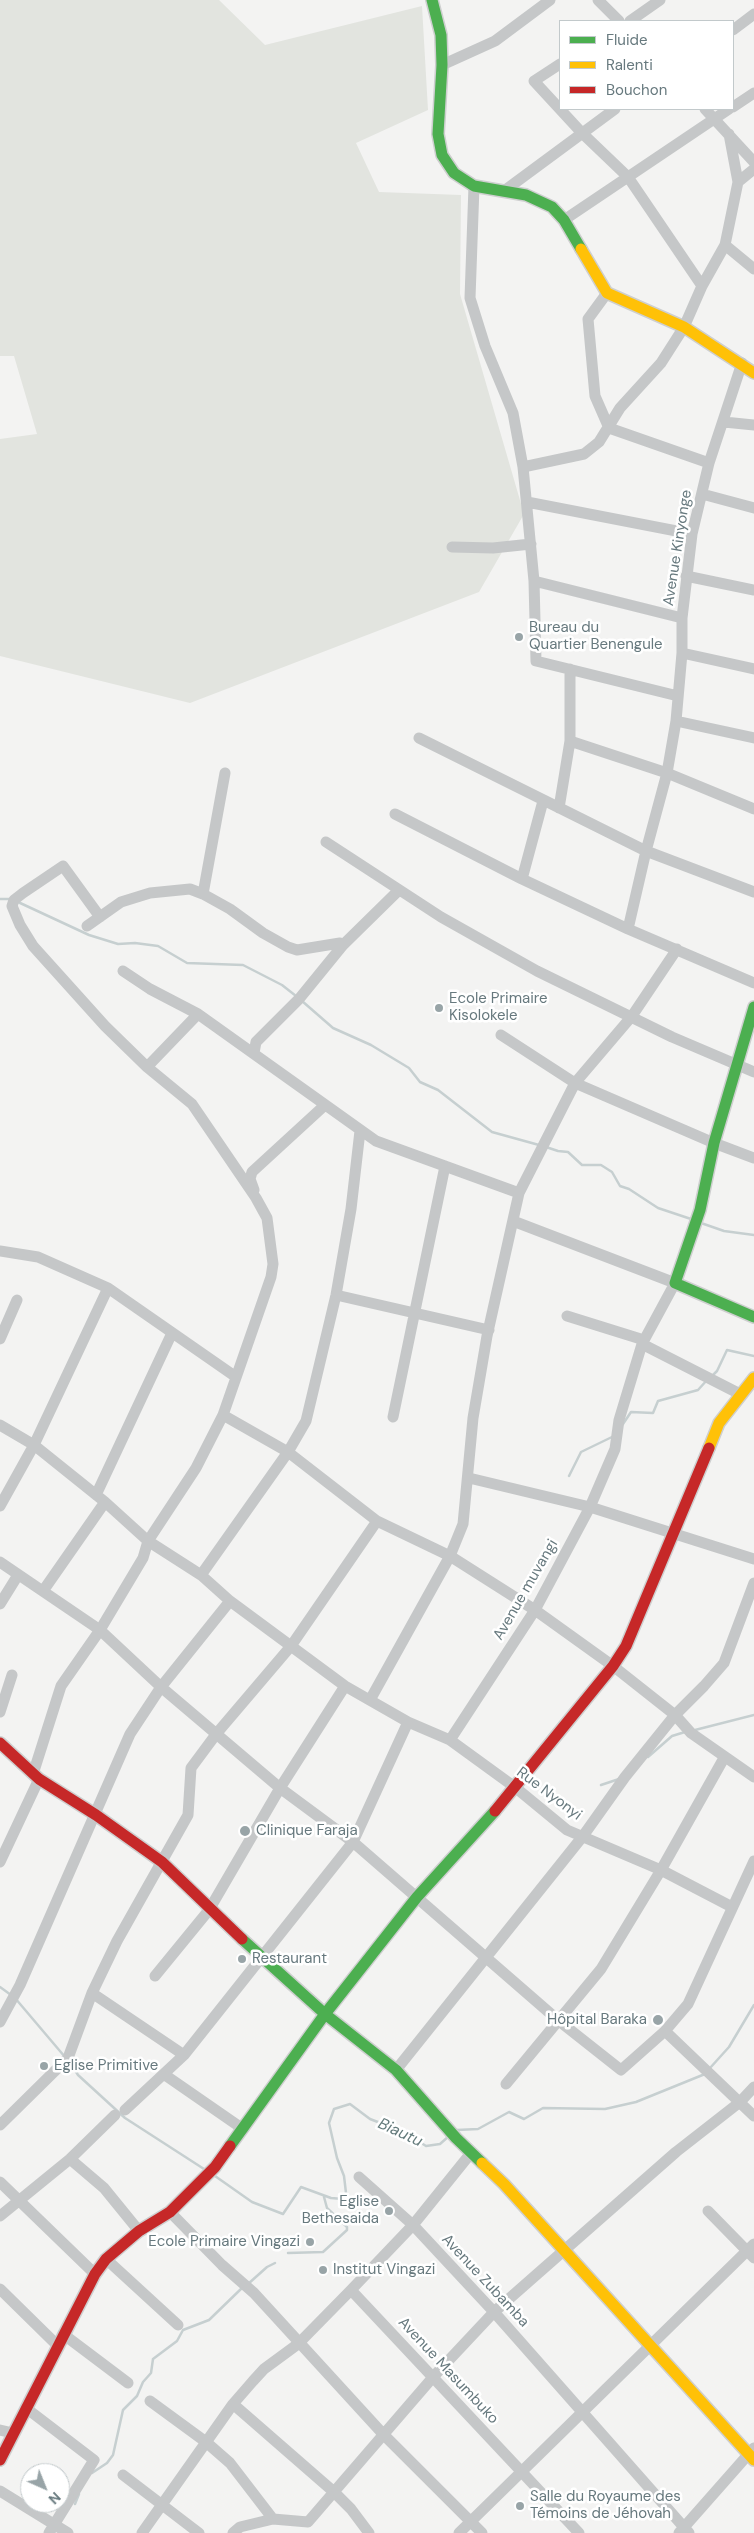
<!DOCTYPE html>
<meta charset="utf-8">
<style>
body{margin:0}
#map{position:relative;width:754px;height:2533px;overflow:hidden;background:#f3f3f2;font-family:"DM Sans",sans-serif}
canvas{display:block}
.legend{position:absolute;left:559px;top:20px;width:175px;height:90px;box-sizing:border-box;background:#fff;border:1px solid #c2c9cb;margin:0;padding:6px 9px;list-style:none;font-size:15px;color:#67797e}
.legend li{display:flex;align-items:center;gap:10px;height:25px}
.legend b{width:25px;border:1px solid #c2c9cb}
.north{position:absolute;left:20px;top:2463px;width:50px;height:50px;box-sizing:border-box;background:#fff;border:1px solid #c2c9cb;border-radius:50%;rotate:136deg;font-size:14px;font-weight:700;line-height:20px;text-align:center;color:#67797e}
.north::after{content:'';display:block;margin:auto;width:18px;height:22px;background:#98a4a7;clip-path:polygon(50% 0,100% 100%,50% 72%,0 100%)}
</style>
<div id="map">
<canvas width="754" height="2533"></canvas>
<ul class="legend">
<li><b style="height:6px;background:#4caf50"></b>Fluide</li>
<li><b style="height:6px;background:#ffc107"></b>Ralenti</li>
<li><b style="height:6px;background:#c62828"></b>Bouchon</li>
</ul>
<div class="north">N</div>
</div>
<script>
const ctx = document.querySelector('canvas').getContext('2d');
ctx.lineJoin = 'round';
function paint(path, color) {
  ctx.fillStyle = color;
  ctx.fill(path, 'evenodd');
}
function poly(rows) {
  const path = new Path2D();
  for (const r of rows) {
    path.moveTo(r[0], r[1]);
    for (let i = 2; i < r.length; i += 2) path.lineTo(r[i], r[i + 1]);
  }
  return path;
}
function stroke(path, color, width, dash) {
  ctx.strokeStyle = color;
  ctx.lineWidth = width;
  ctx.lineCap = dash ? 'butt' : 'round';
  ctx.setLineDash(dash || []);
  ctx.stroke(path);
}
function label(font, color, halo, rows, align = 'center') {
  ctx.font = font + ' "DM Sans",sans-serif';
  ctx.lineWidth = 5;
  ctx.setLineDash([]);
  ctx.textBaseline = 'middle';
  ctx.strokeStyle = halo;
  ctx.fillStyle = color;
  for (const [text, x, y, turn = 0] of rows) {
    ctx.save();
    ctx.translate(x, y);
    ctx.rotate((+turn || 0) * Math.PI / 180);
    ctx.textAlign = isNaN(turn) ? turn : align;
    if (halo) ctx.strokeText(text, 0, 0);
    ctx.fillText(text, 0, 0);
    ctx.restore();
  }
}
const green = poly([
 [0,0,219,0,265,45,422,6,428,110,356,143,379,192,461,195,460,294,524,514,479,592,190,703,0,656,0,439,37,434,14,356,0,356]
]);
const stream = poly([
 [0,899,11,899],
 [18,902,89,935,118,944,135,943,158,946,187,963,243,965,282,985,296,996],
 [302,1001,333,1028,371,1045,409,1068,420,1082,438,1090,492,1132,539,1145],
 [546,1147,558,1151,568,1152,582,1165,601,1165,612,1172,620,1186,629,1189,658,1208,691,1219],
 [701,1223,724,1231,754,1235],
 [711,1377,717,1371,727,1350,754,1356],
 [623,1424,631,1412,653,1413,658,1401,698,1390,707,1380],
 [569,1476,581,1452,614,1436],
 [695,1730,754,1715],
 [648,1757,672,1736,685,1732],
 [601,1785,619,1779],
 [0,1987,11,1995],
 [15,1998,65,2057],
 [69,2061,78,2075,125,2118,204,2169],
 [710,2068,729,2047,754,2005],
 [457,2130,478,2129,509,2112,524,2119,543,2108,605,2109,636,2102,705,2074],
 [215,2176,252,2202,283,2214,301,2187,331,2198,343,2199,346,2193,344,2176,337,2158,329,2123,334,2109,350,2104,370,2119,404,2132,426,2146,440,2144,449,2136],
 [288,2253,323,2252,347,2230,347,2227,327,2208,324,2197],
 [248,2284,267,2267,275,2263],
 [92,2473,107,2463,113,2455,123,2410,137,2396,143,2382,151,2373,153,2359,177,2341,183,2330,209,2320,243,2287],
 [75,2504,79,2494]
]);
const street = poly([
 [598,0,619,21],
 [630,21,660,0],
 [733,30,754,14],
 [442,65,495,41,550,0],
 [733,107,754,93],
 [705,109,754,162],
 [738,182,754,169],
 [474,186,470,298,485,346,513,413,523,467,534,581,536,661,678,696],
 [504,191,615,109],
 [564,220,729,109],
 [725,245,754,269],
 [702,286,725,245,738,182,729,134],
 [607,293,588,319,595,396,609,428,709,463],
 [724,422,754,425],
 [523,467,584,454,599,442,620,408,661,363,684,327,702,286,628,177,581,132,534,81,560,64],
 [702,494,754,508],
 [527,502,692,534],
 [452,547,493,548,531,544],
 [686,576,754,590],
 [534,581,682,618],
 [682,653,754,669],
 [676,721,754,738],
 [419,738,646,851,754,892],
 [570,741,667,773,754,809],
 [559,808,570,741,570,669],
 [395,814,522,879,628,929,754,983],
 [326,842,441,917,537,971,672,1037,754,1072],
 [522,879,543,801],
 [203,894,225,773],
 [87,926,121,902,150,893,190,889,203,894,230,909,263,933,288,947,297,950,340,943,343,945],
 [628,929,646,851,667,773,676,721,682,653,682,618,692,534,709,463,742,363],
 [123,971,150,989,198,1014,376,1141,519,1193],
 [501,1035,575,1083,714,1143,754,1158],
 [254,1053,256,1042,299,999,343,945,399,890],
 [147,1067,198,1014],
 [254,1190,250,1179,252,1172,325,1105],
 [0,1251,38,1257,108,1288,236,1377],
 [336,1295,489,1330],
 [567,1316,644,1340],
 [0,1339,17,1300],
 [642,1344,740,1394],
 [223,1415,288,1452,377,1521,450,1556,535,1610,613,1666,675,1715,691,1733,754,1777],
 [393,1417,445,1166],
 [0,1425,34,1445,105,1502,148,1541,201,1575,230,1601,345,1686,408,1722,450,1740,516,1788,567,1830,661,1870,732,1907],
 [469,1478,590,1507,754,1559],
 [96,1495,172,1333],
 [0,1506,34,1445,108,1288],
 [0,1562,100,1630,161,1687,280,1788,353,1842,559,2021,621,2070,665,2031,688,2004,754,1861],
 [201,1575,288,1452,306,1421,336,1295,351,1209,360,1131],
 [43,1591,105,1502],
 [0,1604,18,1575],
 [370,1700,450,1556,463,1524,473,1418,487,1336,519,1193,575,1083,632,1016,677,949],
 [0,1712,12,1675],
 [450,1740,535,1610,590,1507,615,1449,619,1420,642,1344,675,1283,513,1221],
 [33,1774,61,1686,100,1630,143,1558,148,1541,196,1468,223,1415,271,1277,273,1264,267,1218,256,1198,192,1104,147,1067,105,1026,33,946,20,925,12,906,14,900,23,893,63,866,100,917],
 [0,1862,39,1779],
 [155,1976,209,1910,280,1788,345,1686],
 [92,1993,184,2055],
 [0,2022,20,1985,130,1734,161,1687,230,1601],
 [665,2031,754,2116],
 [396,2070,583,1836,625,1777,675,1715,704,1686,724,1663,754,1583],
 [165,2075,243,2129],
 [506,2084,601,1969,661,1870,724,1758],
 [125,2110,184,2055,353,1842,408,1722],
 [0,2125,68,2058,92,1993,117,1941,188,1815,191,1768,217,1733,291,1646,377,1521],
 [70,2159,104,2188,139,2231],
 [359,2177,413,2225,494,2312,689,2533],
 [0,2182,95,2274],
 [708,2211,754,2258],
 [170,2212,222,2265,254,2293,383,2434,482,2533],
 [0,2216,70,2159,115,2115],
 [106,2259,178,2325],
 [0,2289,57,2345],
 [351,2290,579,2533],
 [63,2334,128,2383],
 [150,2401,206,2442,230,2463,273,2519],
 [233,2404,334,2492,351,2509,369,2533],
 [26,2408,94,2460,49,2533],
 [0,2430,13,2433],
 [123,2475,199,2533],
 [0,2491,68,2533],
 [142,2533,233,2404,253,2381,264,2369,298,2344,351,2290,413,2225,471,2153],
 [233,2533,240,2527,273,2519,308,2522,434,2376,494,2312,676,2152,740,2102,754,2087],
 [459,2533,754,2244],
 [679,2533,754,2448]
]);
const fast = poly([
 [432,0,441,35,442,65,438,134,442,155,454,173,474,186,526,195,552,207,564,220,581,249],
 [754,1007,714,1143,700,1210,675,1283,754,1317],
 [242,1939,325,2014,396,2070,456,2138,482,2163],
 [230,2146,325,2014,417,1897,495,1811]
]);
const slow = poly([
 [581,249,607,293,684,327,754,373],
 [709,1448,719,1423,754,1378],
 [482,2163,504,2184,754,2460]
]);
const jam = poly([
 [0,1743,39,1779,96,1815,162,1862,242,1939],
 [495,1811,613,1666,626,1646,709,1448],
 [0,2460,95,2274,106,2259,139,2231,170,2212,215,2167,230,2146]
]);
const markers = [
 [519,637,5,"#98a4a7"],
 [439,1008,5,"#98a4a7"],
 [245,1831,6,"#98a4a7"],
 [242,1959,5,"#98a4a7"],
 [658,2020,6,"#98a4a7"],
 [44,2066,5,"#98a4a7"],
 [389,2211,5,"#98a4a7"],
 [310,2242,5,"#98a4a7"],
 [323,2270,5,"#98a4a7"],
 [520,2506,5,"#98a4a7"]
];
const streetNames = [
 ["Avenue Kinyonge",678,548,-81],
 ["Avenue muvangi",526,1590,-60],
 ["Rue Nyonyi",549,1794,37],
 ["Avenue Zubamba",485,2281,47],
 ["Avenue Masumbuko",448,2371,47]
];
const poiNames = [
 ["Bureau du",529,628],
 ["Quartier Benengule",529,645],
 ["Ecole Primaire",449,999],
 ["Kisolokele",449,1016],
 ["Clinique Faraja",256,1831],
 ["Restaurant",252,1959],
 ["Hôpital Baraka",647,2020,"right"],
 ["Eglise Primitive",54,2066],
 ["Eglise",379,2202,"right"],
 ["Bethesaida",379,2219,"right"],
 ["Ecole Primaire Vingazi",300,2242,"right"],
 ["Institut Vingazi",333,2270],
 ["Salle du Royaume des",530,2497],
 ["Témoins de Jéhovah",530,2514]
];
const waterNames = [
 ["Biautu",400,2133,25]
];
paint(green, '#e2e4df');
stroke(stream, '#c6cfd0', 2.5);
stroke(fast, '#cecfcf', 14);
stroke(slow, '#cecfcf', 14);
stroke(jam, '#cecfcf', 14);
stroke(street, '#c5c7c8', 11);
stroke(fast, '#4caf50', 11);
stroke(slow, '#ffc107', 11);
stroke(jam, '#c62828', 11);
for (const [x, y, r, color] of markers) {
  const dot = new Path2D();
  dot.arc(x, y, r, 0, 2 * Math.PI);
  ctx.fillStyle = color;
  ctx.fill(dot);
  stroke(dot, '#fff', 2);
}
label('15px', '#67797e', '#fff', streetNames);
label('15px', '#67797e', '#fff', poiNames, 'left');
label('italic 16px', '#637a7b', '#fff', waterNames);
</script>
